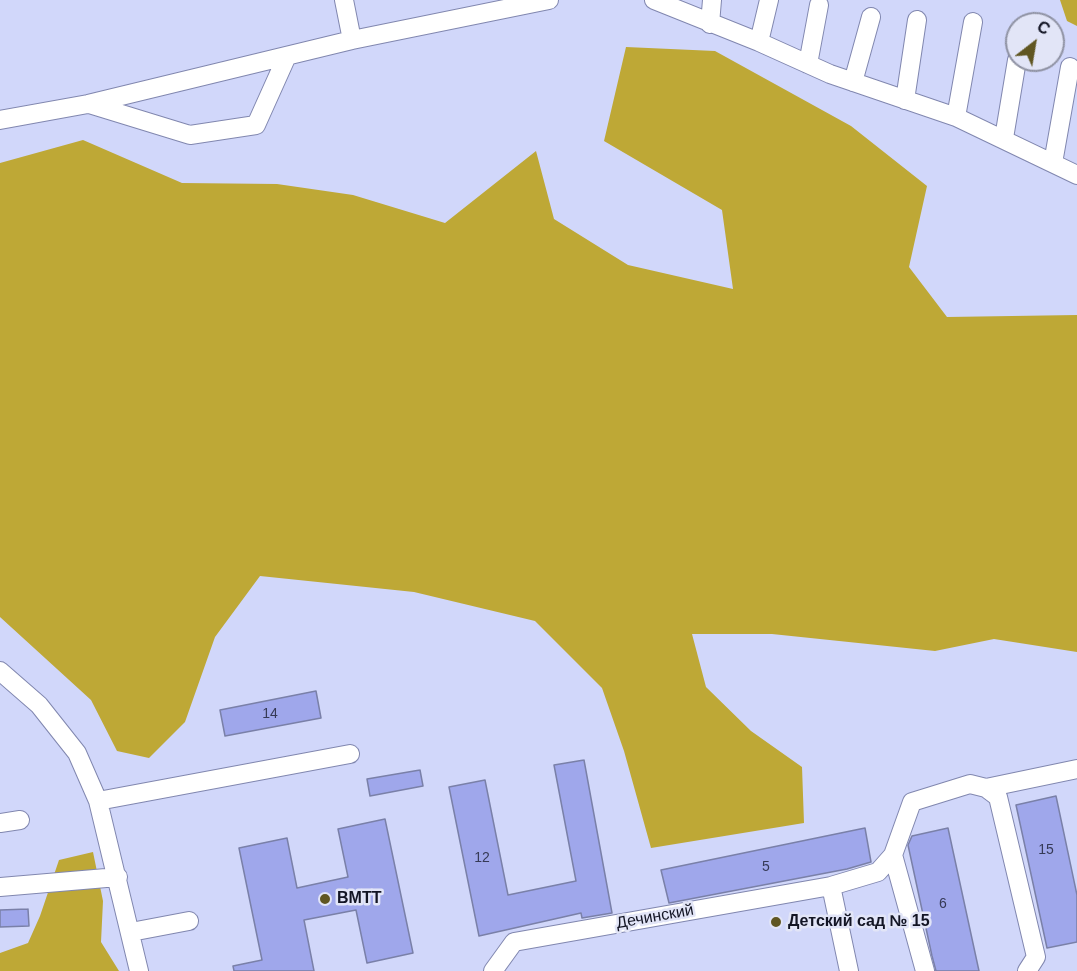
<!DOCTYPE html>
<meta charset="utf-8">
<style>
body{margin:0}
#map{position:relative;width:1077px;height:971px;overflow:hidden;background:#d1d7fa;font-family:Arial,sans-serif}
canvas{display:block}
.north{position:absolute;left:1005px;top:12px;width:60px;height:60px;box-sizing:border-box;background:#e2e5f7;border:2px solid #8f92a3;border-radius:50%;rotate:31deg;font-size:16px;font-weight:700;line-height:24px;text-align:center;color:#131524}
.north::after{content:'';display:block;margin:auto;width:21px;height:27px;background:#605622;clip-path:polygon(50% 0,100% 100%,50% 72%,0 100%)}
</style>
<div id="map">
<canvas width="1077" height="971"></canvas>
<div class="north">С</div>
</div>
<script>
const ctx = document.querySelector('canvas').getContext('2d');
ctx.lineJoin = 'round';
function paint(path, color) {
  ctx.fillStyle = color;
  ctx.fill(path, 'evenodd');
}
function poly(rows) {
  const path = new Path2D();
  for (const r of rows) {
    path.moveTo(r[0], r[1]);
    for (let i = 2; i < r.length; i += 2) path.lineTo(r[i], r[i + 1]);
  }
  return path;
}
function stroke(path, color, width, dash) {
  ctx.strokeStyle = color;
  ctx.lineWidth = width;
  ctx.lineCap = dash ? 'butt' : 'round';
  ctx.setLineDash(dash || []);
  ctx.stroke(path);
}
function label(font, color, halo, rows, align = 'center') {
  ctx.font = font + ' Arial,sans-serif';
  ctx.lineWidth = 5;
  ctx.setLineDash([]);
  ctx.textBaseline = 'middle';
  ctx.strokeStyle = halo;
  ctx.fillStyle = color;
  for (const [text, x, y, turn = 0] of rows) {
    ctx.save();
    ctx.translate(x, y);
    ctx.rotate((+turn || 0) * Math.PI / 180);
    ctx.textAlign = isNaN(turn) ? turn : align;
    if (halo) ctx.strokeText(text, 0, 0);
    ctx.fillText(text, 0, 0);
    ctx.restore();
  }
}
const forest = poly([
 [1060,0,1077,0,1077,26,1067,21],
 [626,47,715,51,851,126,927,186,909,267,947,317,1077,315,1077,652,994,639,935,651,772,634,692,634,706,687,751,731,802,767,804,823,651,848,624,751,602,688,535,621,414,592,260,576,215,637,185,722,149,758,117,751,91,700,0,617,0,163,83,140,182,183,277,184,353,195,445,223,536,151,554,219,628,265,733,289,722,210,604,141],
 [93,852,103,901,101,942,119,971,0,971,0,953,28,943,40,916,59,860]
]);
const building = poly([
 [316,691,321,718,225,736,220,710,316,691],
 [584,760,612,913,582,918,581,913,479,936,449,787,485,780,508,895,576,881,554,765,584,760],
 [420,770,423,786,370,796,367,779,420,770],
 [1056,796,1077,895,1077,942,1047,948,1016,805,1056,796],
 [385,819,413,953,367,963,356,910,304,920,314,971,234,971,233,966,262,960,239,848,287,838,297,888,348,877,338,829,385,819],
 [865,828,871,862,847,869,669,903,661,870,865,828],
 [948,828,979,971,936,971,932,956,908,845,912,836,948,828],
 [28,909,29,926,0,927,0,910,28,909]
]);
const minor = poly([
 [344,0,352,40],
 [654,0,759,42,830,74,956,117,1077,175],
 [710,24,712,0],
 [759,42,769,0],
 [808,64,819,5],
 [853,82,871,17],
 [905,100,917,20],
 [89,104,190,135,256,125,287,56],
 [956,117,973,22],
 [0,120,88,104,352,40,549,0],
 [1004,138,1017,60],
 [1053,163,1070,67],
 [0,671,39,705,77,753,98,801,139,971],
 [986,788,1077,769],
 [98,801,350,754],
 [0,823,20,820],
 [893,855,925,971],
 [831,886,849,971],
 [0,887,118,877],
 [131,932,189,921],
 [493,971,514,942,831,886,878,872,893,855,912,802,970,784,986,788,998,797,1036,957,1027,971]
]);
const markers = [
 [325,899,6,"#605622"],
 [776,922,6,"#605622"]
];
const numberNames = [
 ["14",270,714],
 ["15",1046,850],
 ["12",482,858],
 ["5",766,867],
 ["6",943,904]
];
const poiNames = [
 ["ВМТТ",337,899],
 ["Детский сад № 15",788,922]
];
const streetNames = [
 ["Дечинский",655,917,-10]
];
paint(forest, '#bea836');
paint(building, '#9fa7eb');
stroke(building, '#7a80a8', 1.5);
stroke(minor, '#8187af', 20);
stroke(minor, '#fff', 18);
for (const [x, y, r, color] of markers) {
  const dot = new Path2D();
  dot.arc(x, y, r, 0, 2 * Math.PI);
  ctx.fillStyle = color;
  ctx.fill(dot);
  stroke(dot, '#e2e5f7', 2);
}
label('14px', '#363a56', null, numberNames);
label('bold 16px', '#131524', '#e2e5f7', poiNames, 'left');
label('16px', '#131524', '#e2e5f7', streetNames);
</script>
